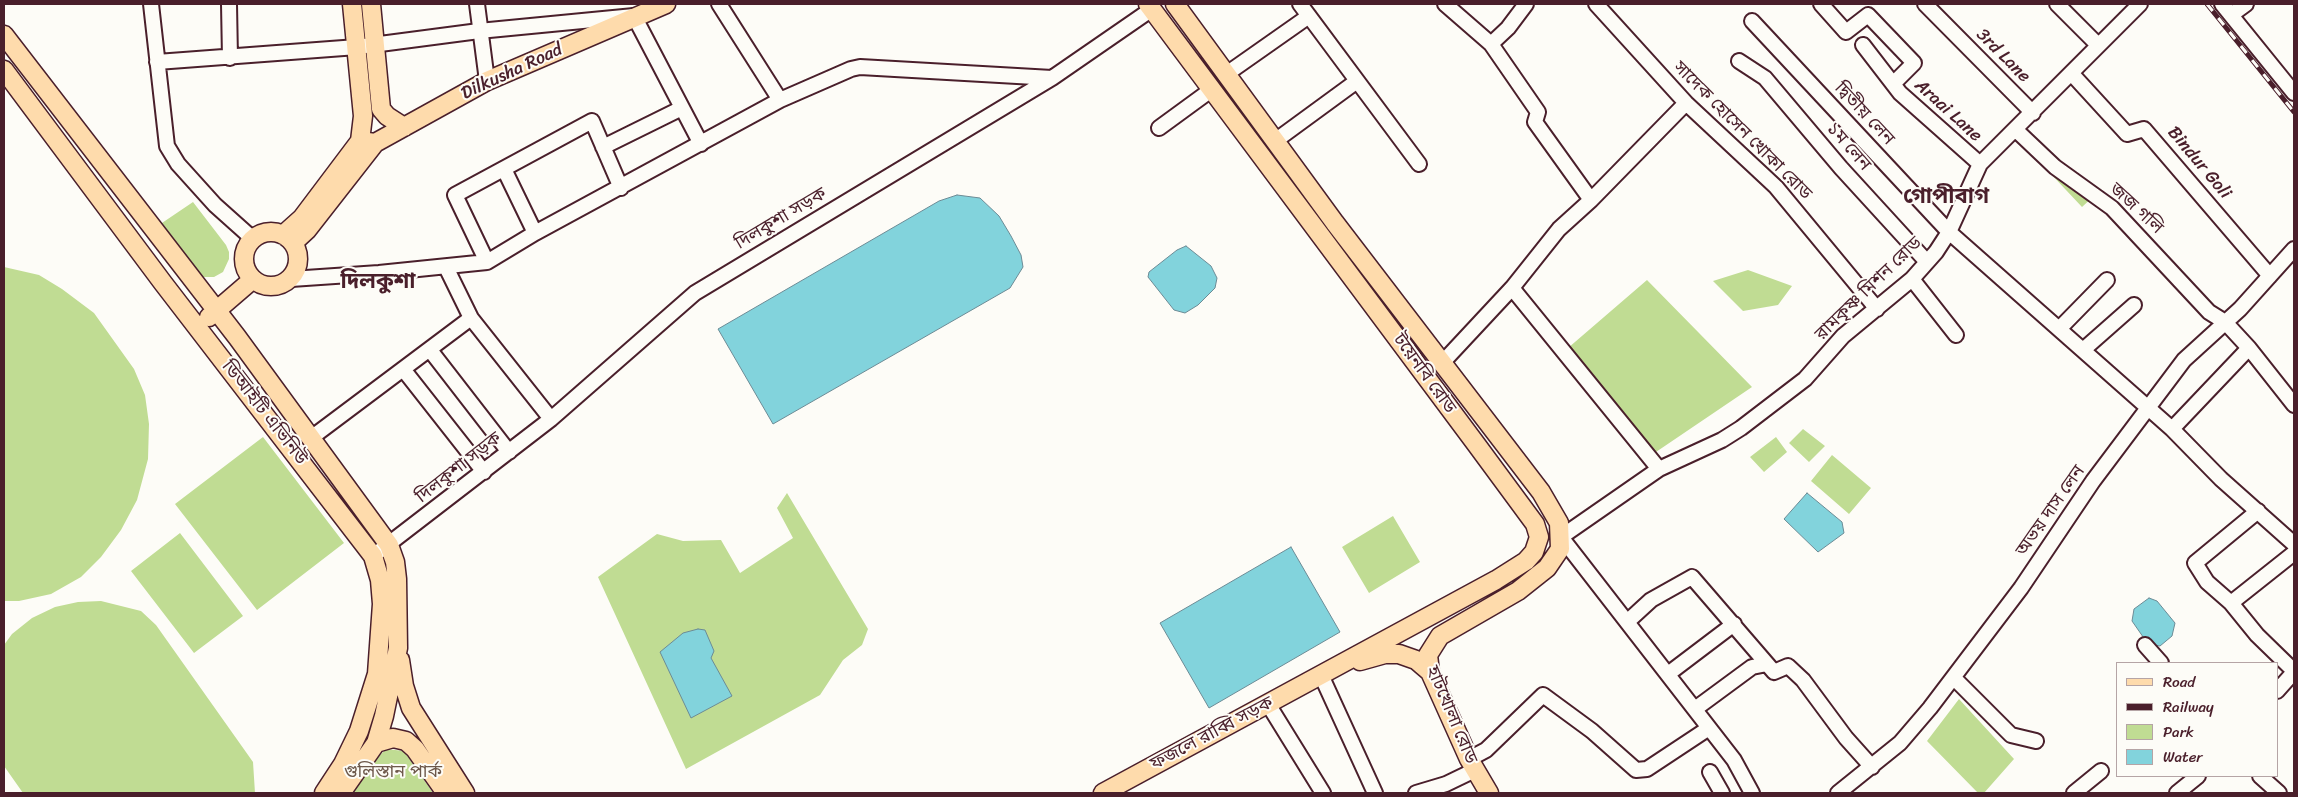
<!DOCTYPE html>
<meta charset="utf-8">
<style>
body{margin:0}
#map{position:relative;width:2298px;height:797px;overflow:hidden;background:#fdfcf7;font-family:Sriracha,sans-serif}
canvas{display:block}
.frame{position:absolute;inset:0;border:5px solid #4a1f2b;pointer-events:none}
.legend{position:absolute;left:2116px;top:662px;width:162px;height:115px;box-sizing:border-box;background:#fdfcf7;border:1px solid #b5a4a5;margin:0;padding:6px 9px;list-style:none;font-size:15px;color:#4a1f2b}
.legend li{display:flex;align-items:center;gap:10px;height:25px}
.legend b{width:25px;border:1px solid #b5a4a5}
</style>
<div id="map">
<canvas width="2298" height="797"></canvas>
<div class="frame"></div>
<ul class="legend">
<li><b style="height:6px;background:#fedbac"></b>Road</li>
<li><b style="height:6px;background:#4a1f2b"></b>Railway</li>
<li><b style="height:14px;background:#c0dc93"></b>Park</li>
<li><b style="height:14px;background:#82d3dc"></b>Water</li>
</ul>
</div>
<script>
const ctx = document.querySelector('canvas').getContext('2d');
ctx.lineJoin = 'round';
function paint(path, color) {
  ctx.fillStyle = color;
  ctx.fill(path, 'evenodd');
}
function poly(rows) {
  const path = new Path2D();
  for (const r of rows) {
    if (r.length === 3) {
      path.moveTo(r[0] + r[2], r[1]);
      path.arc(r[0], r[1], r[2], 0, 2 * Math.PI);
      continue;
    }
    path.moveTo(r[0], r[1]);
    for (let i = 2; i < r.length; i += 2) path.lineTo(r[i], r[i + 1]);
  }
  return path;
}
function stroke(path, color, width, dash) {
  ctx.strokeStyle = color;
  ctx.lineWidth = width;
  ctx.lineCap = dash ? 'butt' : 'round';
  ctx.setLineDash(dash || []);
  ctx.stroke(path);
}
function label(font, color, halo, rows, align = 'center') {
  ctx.font = font + ' Sriracha,"Noto Sans Bengali",sans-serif';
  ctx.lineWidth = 4;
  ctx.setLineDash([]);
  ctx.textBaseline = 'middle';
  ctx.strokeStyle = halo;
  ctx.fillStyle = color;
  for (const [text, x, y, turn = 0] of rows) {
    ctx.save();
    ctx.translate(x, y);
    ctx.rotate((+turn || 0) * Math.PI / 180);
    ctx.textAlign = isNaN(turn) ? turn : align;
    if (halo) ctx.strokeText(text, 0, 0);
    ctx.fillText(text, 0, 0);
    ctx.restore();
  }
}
const green = poly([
 [2055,167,2094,196,2082,207,2050,173],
 [193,202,226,245,229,252,229,259,223,272,214,277,199,277,159,225],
 [4,267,39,275,62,289,94,313,134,369,145,395,149,424,148,459,137,500,121,530,101,557,81,577,51,594,19,601,4,601],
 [1748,270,1792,286,1778,305,1743,311,1713,281],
 [1647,280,1752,387,1653,454,1568,348],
 [1803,429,1825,446,1809,462,1789,443],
 [263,437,344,543,257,610,175,504],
 [1776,437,1787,452,1764,472,1750,457],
 [1832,455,1871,488,1849,514,1811,481],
 [787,493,868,629,862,645,843,660,820,695,686,769,598,577,657,534,683,541,721,540,740,573,793,538,777,508],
 [1393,516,1420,562,1369,593,1342,547],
 [180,533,243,616,194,653,131,571],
 [101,601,141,611,156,625,253,762,255,793,23,793,4,766,4,645,12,634,32,618,55,607,78,602],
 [1959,699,2014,759,1984,793,1978,793,1927,741],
 [386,749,404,751,433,793,349,793,373,762]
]);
const water = poly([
 [957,195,980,198,999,216,1011,236,1021,255,1023,267,1010,288,773,424,718,329,939,201,957,195],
 [1186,246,1211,266,1217,278,1215,288,1198,305,1185,313,1174,310,1148,277,1149,272,1177,250,1186,246],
 [1807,493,1842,522,1844,533,1818,552,1784,519,1807,493],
 [1291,547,1340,632,1209,708,1160,623,1291,547],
 [2149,598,2157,601,2175,623,2172,636,2160,646,2148,644,2132,621,2134,609,2149,598],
 [698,629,705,630,714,651,711,658,732,696,691,718,660,652,683,633,698,629]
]);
const minor = poly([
 [151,4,167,146,178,164,215,205,253,239],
 [229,4,230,58],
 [477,4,487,81],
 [719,4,780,100],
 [1300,4,1419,164],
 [1445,4,1491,44],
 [1526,4,1508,28,1491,44,1538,112,1535,122,1591,200],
 [1596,4,1686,103,1776,187,1877,309],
 [1821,4,1846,32,1868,15,1914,63,1893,84],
 [1925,4,2033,113],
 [2057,4,2098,45],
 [2222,4,2294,93],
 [2231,15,2246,4],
 [1752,21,1949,232,2172,429,2221,479,2294,544],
 [1863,45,1900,93,1980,164],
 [1739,61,1765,78,1841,168,1927,262],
 [157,62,357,47,479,31,634,16,701,144],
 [2072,74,2127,134,2144,129,2270,276],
 [1225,75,1309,16],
 [1159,128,1211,90],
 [2016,130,2055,167,2112,208,2209,312,2225,322,2249,348,2294,405],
 [1275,141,1357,81],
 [603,147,682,108],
 [504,169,535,233],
 [487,262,455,195,592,121,621,188],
 [446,267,471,318,551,419],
 [291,279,379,273,487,262,535,233,780,100,851,69,860,67,1052,78],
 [1912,279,1956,335],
 [1512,288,1659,469],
 [2059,329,2107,280],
 [430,350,509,452],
 [2083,350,2134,305],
 [1443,362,1512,288,1559,229,1591,200,1686,103],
 [403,369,484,472],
 [2172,429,2249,348],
 [311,438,471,318],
 [2294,553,2231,603,2257,635,2294,671],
 [373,556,551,419,695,293,1052,78,1152,9],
 [2231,603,2207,582,2195,563,2258,511],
 [1627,622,1651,600,1692,577,1774,672,1788,666,1803,680,1846,738,1872,767],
 [2145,645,2161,663],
 [1668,674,1734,624],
 [1321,675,1375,793],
 [1954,678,2011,735,2036,741],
 [2277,691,2294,672],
 [1268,704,1323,793],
 [1695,709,1752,667,1767,664],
 [1469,759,1486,750,1543,695,1592,731,1636,770,1647,769,1709,728],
 [1710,772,1722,793],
 [2260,776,2279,793],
 [1416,793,1446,784,1475,770],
 [1752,793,1734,760,1561,537,1659,469,1722,440,1741,428,1805,379,1843,336,1912,279,1936,252,1949,232,1980,164,2140,4],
 [1838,793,1900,743,1930,708,2021,588,2093,481,2184,360,2240,309,2294,249],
 [2074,793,2101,771],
 [2177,793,2198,776]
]);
const major = poly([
 [371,4,381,109,387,116,404,127],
 [1175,4,1335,223,1541,492,1559,523,1560,549,1547,568,1518,591,1440,636,1428,655,1430,672,1469,759,1489,793],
 [4,35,237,337,389,545,395,562,397,579,398,648,384,716,376,743],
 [4,70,163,283,373,556,380,580,382,604,377,674,359,731,343,764,324,793],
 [360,141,375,143,487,81,666,4],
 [271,259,27],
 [283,235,302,218,360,141,363,116,352,4],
 [293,243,307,230,375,143],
 [209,317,252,280],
 [400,660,404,686,411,708,465,793],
 [1360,661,1385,654,1399,654,1416,660,1430,672],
 [341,793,376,743,393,738,406,741,415,749,446,793],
 [1103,793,1496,580,1526,561,1534,552,1539,537,1535,524,1476,444,1148,4]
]);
const rail = poly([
 [2207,4,2294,112]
]);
const streetNames = [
 ["3rd Lane",2003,56,45],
 ["Dilkusha Road",512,72,-25],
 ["Araai Lane",1948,111,42],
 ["দ্বিতীয় লেন",1864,114,47],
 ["সাদেক হোসেন খোকা রোড",1742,131,45],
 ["১ম লেন",1848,147,49],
 ["Bindur Goli",2199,163,50],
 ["জজ গলি",2136,209,43],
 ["দিলকুশা সড়ক",781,219,-31],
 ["রামকৃষ্ণ মিশন রোড",1869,289,-44],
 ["টয়েনবি রোড",1424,374,54],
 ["ডিআইটি এভিনিউ",264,413,52],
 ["দিলকুশা সড়ক",459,468,-38],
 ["অভয় দাস লেন",2051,511,-55],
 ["হাটখোলা রোড",1451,715,67],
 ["ফজলে রাব্বি সড়ক",1212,734,-28]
];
const parkNames = [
 ["গুলিস্তান পার্ক",393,772]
];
const districtNames = [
 ["গোপীবাগ",1946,197],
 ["দিলকুশা",378,282]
];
paint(green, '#c0dc93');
paint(water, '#82d3dc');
stroke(water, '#6c8b95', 1);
stroke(minor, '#4a1f2b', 18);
stroke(major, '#4a1f2b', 21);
stroke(minor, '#fdfcf7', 14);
stroke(major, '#fedbac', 18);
stroke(rail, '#4a1f2b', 5);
stroke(rail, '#fdfcf7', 3, [9]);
label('18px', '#4a1f2b', '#fdfcf7', streetNames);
label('18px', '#6d584a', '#fdfcf7', parkNames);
label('bold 22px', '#4a1f2b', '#fdfcf7', districtNames);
</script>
